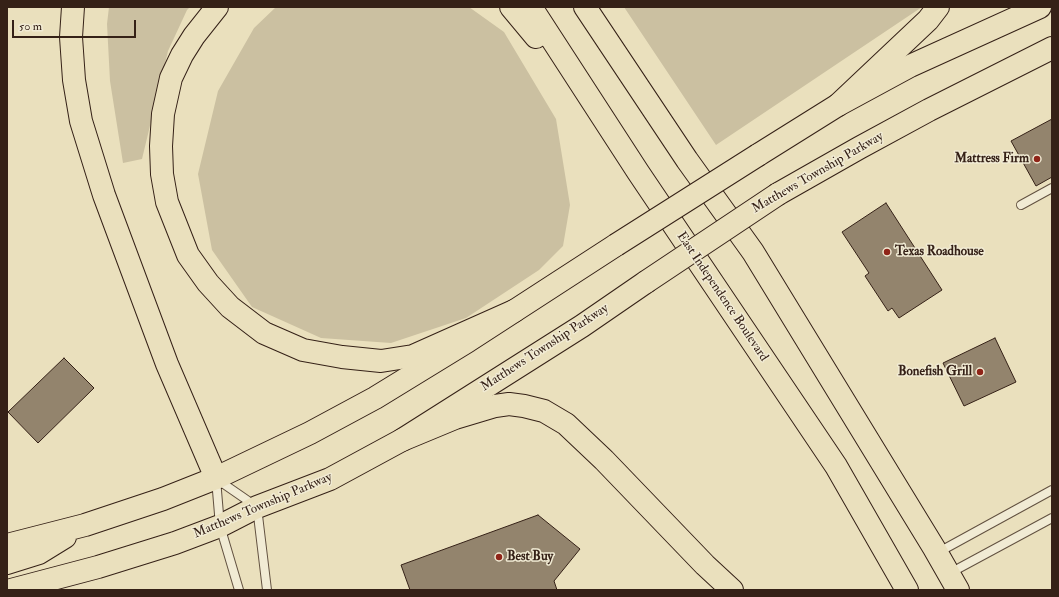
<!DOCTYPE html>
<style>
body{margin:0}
#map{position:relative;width:1059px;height:597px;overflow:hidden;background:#eae0bd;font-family:"IM FELL Double Pica",serif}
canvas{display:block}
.frame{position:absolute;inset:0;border:8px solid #352117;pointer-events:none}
.scale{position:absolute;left:12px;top:20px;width:124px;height:18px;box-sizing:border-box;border:2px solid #352117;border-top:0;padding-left:5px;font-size:12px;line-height:14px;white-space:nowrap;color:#352117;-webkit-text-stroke:3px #f1ebd4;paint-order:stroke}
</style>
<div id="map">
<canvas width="1059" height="597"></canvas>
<div class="frame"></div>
<div class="scale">50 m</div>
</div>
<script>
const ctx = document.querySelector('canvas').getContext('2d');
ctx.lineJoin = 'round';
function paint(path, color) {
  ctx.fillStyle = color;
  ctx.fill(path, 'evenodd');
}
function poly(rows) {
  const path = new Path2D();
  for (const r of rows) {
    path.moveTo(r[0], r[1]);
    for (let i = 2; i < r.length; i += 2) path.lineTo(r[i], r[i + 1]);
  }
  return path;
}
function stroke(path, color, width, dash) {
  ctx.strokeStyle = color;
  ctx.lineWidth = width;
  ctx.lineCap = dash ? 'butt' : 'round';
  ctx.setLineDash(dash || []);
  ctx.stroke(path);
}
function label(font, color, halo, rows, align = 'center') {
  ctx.font = font + ' "IM FELL Double Pica",serif';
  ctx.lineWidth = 3;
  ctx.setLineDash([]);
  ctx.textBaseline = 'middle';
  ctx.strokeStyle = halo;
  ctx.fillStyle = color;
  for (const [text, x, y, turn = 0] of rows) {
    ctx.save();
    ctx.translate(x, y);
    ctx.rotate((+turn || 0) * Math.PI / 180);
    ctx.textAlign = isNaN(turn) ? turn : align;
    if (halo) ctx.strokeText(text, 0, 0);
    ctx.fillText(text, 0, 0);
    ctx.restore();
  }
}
const green = poly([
 [109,7,190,7,187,10,168,51,142,159,123,163,110,81,107,24],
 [276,7,469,7,504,32,556,119,570,205,563,246,539,270,466,318,391,343,321,338,252,307,212,250,198,174,218,91,254,28],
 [624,7,922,7,716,145]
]);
const building = poly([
 [1052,119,1052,177,1036,186,1011,141,1052,119],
 [886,203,942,290,899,318,892,308,888,311,865,276,869,273,842,232,886,203],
 [995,338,1016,382,964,406,943,363,995,338],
 [64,358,94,388,38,443,8,412,64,358],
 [538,515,580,549,554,581,557,590,410,590,401,565,538,515]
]);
const lane = poly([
 [1021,205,1052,188],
 [216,479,220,526,239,590],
 [218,480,257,507,267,590],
 [937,553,1052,490],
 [950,573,1052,518]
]);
const primary = poly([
 [758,155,838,105,910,66,1040,7],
 [778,194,859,148,929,110,1052,48],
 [7,545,85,525,163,499,216,478,310,433,375,398,468,341,616,245],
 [7,563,39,553,65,537],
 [11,590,98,567,175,543,220,526,257,507,330,479,402,440,582,326,646,282]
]);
const highway = poly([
 [73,7,71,37,74,80,81,121,104,195,167,364,216,478],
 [217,7,194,36,182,55,171,78,163,114,161,146,162,174,167,202,188,255,208,283,230,307,264,333,303,350,342,357,381,361,413,356,514,311],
 [511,7,536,37],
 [531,7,638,172,836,466,907,590],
 [585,7,687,160,753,252,934,548,958,590],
 [838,105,928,20,938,7],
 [402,440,455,418,495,406,509,404,524,406,544,411,566,424,604,460,705,565,732,590]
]);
const primaryBridge = poly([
 [616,245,758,155],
 [646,282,778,194]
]);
const markers = [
 [1037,159,4,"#8f2418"],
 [887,252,4,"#8f2418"],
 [980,372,4,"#8f2418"],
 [499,557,4,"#8f2418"]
];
const poiNames = [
 ["Mattress Firm",1029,159],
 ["Texas Roadhouse",895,252,"left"],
 ["Bonefish Grill",972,372],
 ["Best Buy",507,557,"left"]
];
const streetNames = [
 ["Matthews Township Parkway",818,173,-30],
 ["East Independence Boulevard",722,297,56],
 ["Matthews Township Parkway",545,348,-33],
 ["Matthews Township Parkway",263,506,-23]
];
paint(green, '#cbc0a1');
paint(building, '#93846d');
stroke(building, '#352117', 1);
stroke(lane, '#625140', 10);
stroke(primary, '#352117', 24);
stroke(highway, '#352117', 24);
stroke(lane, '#f1ebd4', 8);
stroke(primary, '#eae0bd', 22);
stroke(highway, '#eae0bd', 22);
stroke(primaryBridge, '#352117', 24, []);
stroke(primaryBridge, '#eae0bd', 22);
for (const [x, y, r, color] of markers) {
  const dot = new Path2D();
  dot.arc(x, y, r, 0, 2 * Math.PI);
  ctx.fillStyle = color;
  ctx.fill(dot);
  stroke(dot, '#f1ebd4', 1.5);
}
label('bold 13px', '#352117', '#f1ebd4', poiNames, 'right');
label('13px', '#352117', '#f1ebd4', streetNames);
</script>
